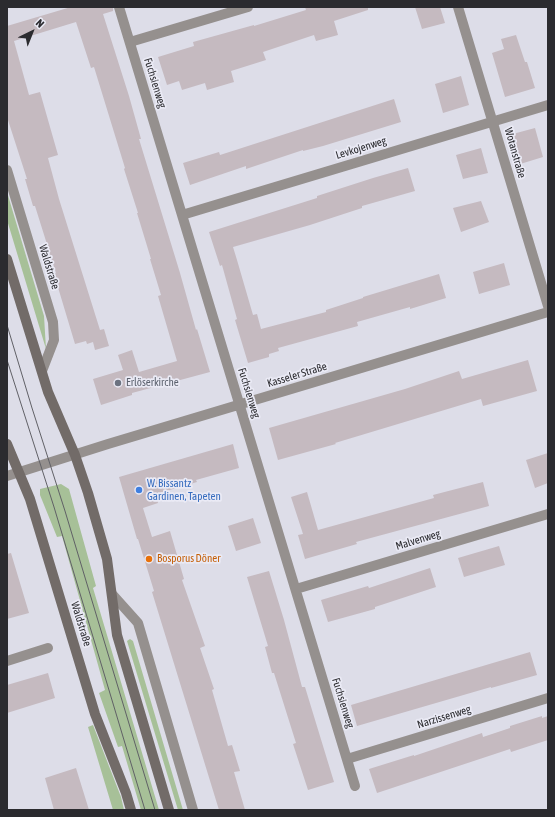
<!DOCTYPE html>
<meta charset="utf-8">
<style>
body{margin:0}
#map{position:relative;width:555px;height:817px;overflow:hidden;background:#dddde8;font-family:"Asap Condensed",sans-serif}
canvas{display:block}
.frame{position:absolute;inset:0;border:8px solid #2b2b2f;pointer-events:none}
.north{position:absolute;left:12px;top:12px;width:40px;height:40px;-webkit-text-stroke:3px #eaeaf5;paint-order:stroke;rotate:43deg;font-size:11px;font-weight:700;line-height:16px;text-align:center;color:#2b2b2f}
.north::after{content:'';display:block;margin:auto;width:14px;height:18px;background:#2b2b2f;clip-path:polygon(50% 0,100% 100%,50% 72%,0 100%)}
</style>
<div id="map">
<canvas width="555" height="817"></canvas>
<div class="frame"></div>
<div class="north">N</div>
</div>
<script>
const ctx = document.querySelector('canvas').getContext('2d');
ctx.lineJoin = 'round';
function paint(path, color) {
  ctx.fillStyle = color;
  ctx.fill(path, 'evenodd');
}
function poly(rows) {
  const path = new Path2D();
  for (const r of rows) {
    path.moveTo(r[0], r[1]);
    for (let i = 2; i < r.length; i += 2) path.lineTo(r[i], r[i + 1]);
  }
  return path;
}
function stroke(path, color, width, dash) {
  ctx.strokeStyle = color;
  ctx.lineWidth = width;
  ctx.lineCap = dash ? 'butt' : 'round';
  ctx.setLineDash(dash || []);
  ctx.stroke(path);
}
function label(font, color, halo, rows, align = 'center') {
  ctx.font = font + ' "Asap Condensed",sans-serif';
  ctx.lineWidth = 3.5;
  ctx.setLineDash([]);
  ctx.textBaseline = 'middle';
  ctx.strokeStyle = halo;
  ctx.fillStyle = color;
  for (const [text, x, y, turn = 0] of rows) {
    ctx.save();
    ctx.translate(x, y);
    ctx.rotate((+turn || 0) * Math.PI / 180);
    ctx.textAlign = isNaN(turn) ? turn : align;
    if (halo) ctx.strokeText(text, 0, 0);
    ctx.fillText(text, 0, 0);
    ctx.restore();
  }
}
const green = poly([
 [7,192,44,316,46,349,7,220],
 [61,484,69,489,96,586,93,588,159,810,141,810,122,746,118,747,99,693,105,690,62,536,57,537,40,495,40,489],
 [130,639,133,641,183,810,178,810,127,641],
 [93,725,121,797,124,810,113,810,88,727]
]);
const building = poly([
 [71,7,113,7,113,11,103,14,129,96,141,139,139,139,180,273,196,330,197,329,210,372,132,393,132,395,101,405,93,379,123,370,118,355,132,350,139,372,177,361,158,296,161,295,150,259,151,259,137,213,138,213,124,169,125,168,94,67,91,68,76,22,14,41,29,95,40,92,58,155,48,158,59,199,100,330,104,329,109,346,95,350,93,342,87,344,86,341,75,344,54,274,56,273,35,206,33,206,25,179,27,179,7,117,7,26],
 [305,7,368,7,368,10,334,21,338,35,316,41,314,35,263,52,266,60,231,71,234,82,207,90,205,83,182,90,179,81,167,85,158,57,194,46,193,42,254,25,254,26,306,10],
 [415,7,440,7,445,23,422,29],
 [516,35,525,62,527,62,535,88,505,97,492,53,504,49,501,39],
 [461,76,469,105,443,113,435,84],
 [394,99,401,122,323,146,303,151,303,150,246,169,246,166,190,185,183,163,219,152,220,155],
 [535,128,543,157,517,165,509,135],
 [481,148,488,173,463,179,456,155],
 [408,168,415,191,362,206,362,208,310,225,233,247,237,260,253,315,257,314,261,329,326,312,326,310,363,298,363,297,439,274,446,298,410,309,410,307,357,322,358,326,278,348,279,351,269,354,269,357,248,363,235,320,237,319,222,265,220,266,209,232,317,198,317,196,373,178],
 [481,201,489,222,461,232,453,208],
 [504,263,510,285,479,294,473,272],
 [528,360,537,391,483,406,481,399,335,443,336,444,278,460,269,428,405,389,459,371,462,379],
 [233,444,239,468,196,480,197,482,156,494,158,503,143,508,152,537,170,531,184,579,182,580,205,646,200,648,214,689,212,690,228,746,232,745,240,771,234,772,245,810,219,810,152,592,154,591,138,539,137,539,119,477],
 [548,453,548,483,535,488,526,460],
 [483,482,489,506,356,542,357,544,305,559,298,535,303,534,291,497,307,492,318,530,434,498,433,495],
 [253,518,261,543,236,551,228,526],
 [499,546,505,565,464,577,458,558],
 [11,553,29,613,7,619,7,554],
 [430,568,436,587,375,607,375,609,328,622,321,600,368,586,369,588],
 [269,571,284,620,302,687,305,687,334,782,308,790,293,744,296,743,274,673,272,673,265,647,268,646,247,577],
 [530,652,537,675,491,688,491,687,357,726,351,705],
 [48,673,55,698,7,713,7,685],
 [542,716,542,718,548,716,548,740,511,752,510,749,377,793,369,769,414,755,414,756,482,733,483,737,510,728,510,726],
 [76,768,89,810,54,810,45,778]
]);
const minor = poly([
 [119,7,355,786],
 [458,7,548,306],
 [130,42,248,7],
 [7,170,53,322,54,340,42,371],
 [182,215,548,105],
 [7,476,108,444,548,312],
 [296,589,548,514],
 [112,594,138,623,193,810],
 [7,661,48,648],
 [347,759,548,698]
]);
const secondary = poly([
 [7,259,48,392,75,455,88,493,107,559,117,635,169,810],
 [7,444,30,499,95,714,126,793,131,810]
]);
const tram = poly([
 [7,325,32,408,65,511,155,810],
 [7,360,54,507,145,810]
]);
const markers = [
 [118,383,4,"#6b7280"],
 [139,490,4,"#3f7fe0"],
 [149,559,4,"#e8710a"]
];
const streetNames = [
 ["Fuchsienweg",155,83,73],
 ["Levkojenweg",361,148,-17],
 ["Wotanstraße",515,153,74],
 ["Waldstraße",49,267,73],
 ["Kasseler Straße",297,375,-17],
 ["Fuchsienweg",249,393,73],
 ["Malvenweg",418,540,-17],
 ["Waldstraße",81,624,73],
 ["Fuchsienweg",343,703,73],
 ["Narzissenweg",444,717,-17]
];
const worshipNames = [
 ["Erlöserkirche",126,383]
];
const shopNames = [
 ["W. Bissantz",147,484],
 ["Gardinen, Tapeten",147,497]
];
const foodNames = [
 ["Bosporus Döner",157,559]
];
paint(green, '#a7c098');
paint(building, '#c5bac0');
stroke(minor, '#95908e', 10);
stroke(secondary, '#726b68', 10);
stroke(tram, '#606066', 1);
for (const [x, y, r, color] of markers) {
  const dot = new Path2D();
  dot.arc(x, y, r, 0, 2 * Math.PI);
  ctx.fillStyle = color;
  ctx.fill(dot);
  stroke(dot, '#eaeaf5', 1.5);
}
label('11px', '#2b2b2f', '#eaeaf5', streetNames);
label('11px', '#5b616d', '#eaeaf5', worshipNames, 'left');
label('11px', '#366cbe', '#eaeaf5', shopNames, 'left');
label('11px', '#c56008', '#eaeaf5', foodNames, 'left');
</script>
